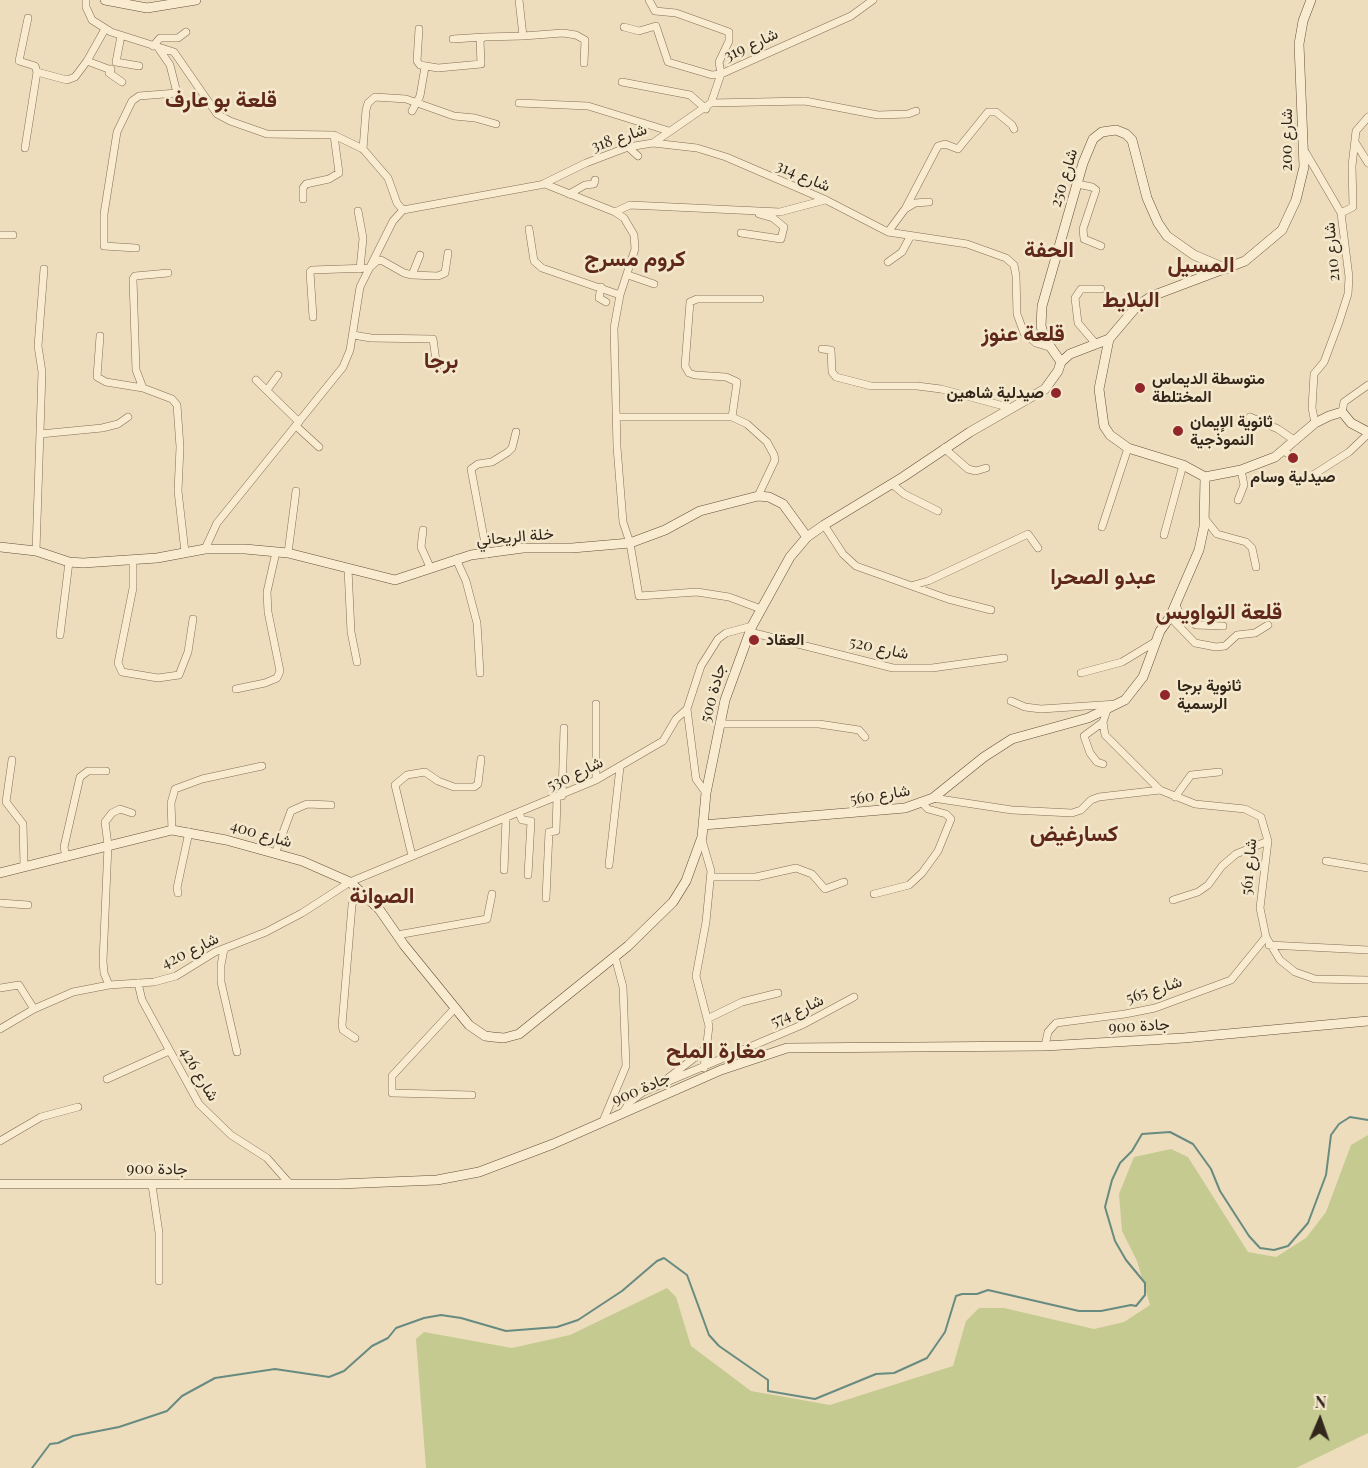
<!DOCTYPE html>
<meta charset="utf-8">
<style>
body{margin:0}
#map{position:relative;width:1368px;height:1468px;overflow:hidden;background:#edddbd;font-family:"Playfair Display",serif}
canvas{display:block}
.north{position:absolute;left:1290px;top:1390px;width:60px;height:60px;-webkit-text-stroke:4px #f4e8cc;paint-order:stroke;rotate:2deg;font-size:16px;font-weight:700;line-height:24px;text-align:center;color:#33261b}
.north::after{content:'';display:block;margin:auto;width:21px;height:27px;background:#33261b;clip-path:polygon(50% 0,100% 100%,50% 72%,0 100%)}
</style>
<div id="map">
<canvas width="1368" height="1468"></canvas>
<div class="north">N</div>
</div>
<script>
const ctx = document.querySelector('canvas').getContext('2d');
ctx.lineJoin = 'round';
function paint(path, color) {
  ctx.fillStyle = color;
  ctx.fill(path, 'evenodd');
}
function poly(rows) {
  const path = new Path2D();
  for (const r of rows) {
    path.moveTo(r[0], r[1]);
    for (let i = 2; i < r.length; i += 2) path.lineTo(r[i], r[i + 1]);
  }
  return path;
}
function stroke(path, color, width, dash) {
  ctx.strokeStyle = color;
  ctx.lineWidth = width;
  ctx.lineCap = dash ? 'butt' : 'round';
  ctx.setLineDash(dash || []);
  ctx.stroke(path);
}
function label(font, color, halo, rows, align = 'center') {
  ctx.font = font + ' "Playfair Display",Vazirmatn,serif';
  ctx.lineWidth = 5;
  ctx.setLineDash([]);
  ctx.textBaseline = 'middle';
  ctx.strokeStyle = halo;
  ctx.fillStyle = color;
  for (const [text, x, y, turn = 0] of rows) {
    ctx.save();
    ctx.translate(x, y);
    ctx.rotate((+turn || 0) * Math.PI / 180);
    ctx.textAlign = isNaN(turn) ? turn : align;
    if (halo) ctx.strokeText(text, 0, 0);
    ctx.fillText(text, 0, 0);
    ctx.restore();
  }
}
const green = poly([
 [1368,1135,1368,1433,1296,1468,426,1468,416,1339,424,1332,512,1348,570,1335,667,1288,676,1297,691,1346,751,1391,830,1405,953,1366,966,1321,979,1308,1004,1308,1094,1329,1124,1322,1150,1305,1137,1261,1122,1231,1119,1194,1134,1157,1171,1149,1188,1157,1248,1252,1276,1257,1306,1238,1326,1212,1351,1145]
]);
const stream = poly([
 [32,1468,50,1444,58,1443,73,1436,119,1427,167,1411,182,1396,215,1378,275,1369,329,1377,344,1371,372,1346,388,1338,396,1328,424,1318,441,1315,461,1318,506,1331,557,1327,578,1320,622,1291,657,1261,664,1258,687,1275,709,1335,719,1346,768,1380,768,1391,815,1399,876,1374,894,1373,927,1358,945,1332,956,1296,962,1294,977,1294,988,1290,1079,1311,1101,1311,1131,1305,1136,1306,1145,1295,1145,1283,1126,1260,1115,1241,1105,1207,1112,1180,1120,1163,1132,1151,1142,1134,1170,1132,1193,1144,1211,1169,1220,1191,1249,1236,1260,1248,1274,1250,1288,1246,1308,1223,1326,1175,1331,1135,1339,1124,1350,1117,1368,1120]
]);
const minor = poly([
 [86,0,86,7,92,20,111,32,174,52,217,114,230,121,267,134,334,135,363,149,388,178,397,203,403,210,545,184,615,212,624,218,634,235,635,249,620,295,614,328,617,447,623,522,630,543,639,596,697,592,729,597,761,609],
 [624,27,639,31,656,26,668,62,712,75,721,74,851,16,873,0],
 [105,29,87,61,111,70],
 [419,29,417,61,420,65,438,68,481,64,480,40,484,37,523,36,519,0],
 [121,36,116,62,139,66],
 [523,36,563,33,576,35,585,40,584,63],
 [453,39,484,37],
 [153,46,160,38,178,38,186,32],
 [111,69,109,73,122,82],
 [37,72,67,80,75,77,87,61],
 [622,82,690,95,706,109],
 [519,103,588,106,669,131],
 [711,103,805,101,878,115,908,114,916,111],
 [412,111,420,96,425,67],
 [1355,142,1368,163],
 [653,143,697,148,726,157,826,200,888,232,967,244,1006,258,1014,265,1016,276,1017,314,1024,333,1036,343,1052,348],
 [628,147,638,156],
 [25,148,37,72,35,66,19,61,28,18],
 [363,149,366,110,368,103,375,97,406,99,454,116,475,118,496,124],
 [1306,153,1341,213,1349,277,1348,294,1339,322,1324,362,1314,374,1312,408,1315,423],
 [545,183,586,163,628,147,653,143,711,103,721,74,719,62,729,41,729,32,676,13,655,11,649,0],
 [1077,184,1092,187,1096,190,1083,229,1084,239,1101,246],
 [569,194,585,185,594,184,595,180],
 [303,199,303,188,306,184,329,179,339,173,334,135],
 [905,209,938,146,945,144,958,149,988,112,996,112,1012,125,1014,129],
 [358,211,363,238,360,269],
 [615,212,630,205,780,212,825,200],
 [1341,213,1353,207,1352,166,1356,131,1368,117],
 [529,229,534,261,542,268,620,295],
 [888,232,905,209,915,203,929,202],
 [741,233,781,239,784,227,773,218,759,214],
 [0,235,13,235],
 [136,248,104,246,104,214,117,132,132,101,139,96,177,93,170,65,157,46],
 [888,262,902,252,910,237],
 [168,273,135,276,133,279,136,370,143,388,172,399,177,405,180,447,178,491,185,552],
 [412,275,438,276,445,273,448,253],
 [628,275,654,284],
 [601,287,599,298,606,302],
 [313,317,310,272,312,270,369,268,377,261,381,260,404,273,412,275,420,255],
 [353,335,371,338,433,339,437,368],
 [100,336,97,377,106,382,143,388],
 [1096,344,1078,323,1075,298,1081,289,1101,289],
 [822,349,831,350,832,372,836,377,871,386,917,386,941,389,1011,408],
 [256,380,299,422],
 [267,390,278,375],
 [1342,412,1344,402,1368,385],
 [618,417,732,417,747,424,767,442,774,455,775,460,758,496],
 [732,417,737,382,726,377,695,375,689,373,685,366,690,302,697,299,760,299],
 [1250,417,1278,429,1294,440],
 [296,426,319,447],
 [40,434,102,428,118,424,128,417],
 [944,448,968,469,976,471,986,468],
 [1284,451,1295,459],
 [1313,475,1349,452,1368,434],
 [892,484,904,494,938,511],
 [1238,500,1244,485,1241,470],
 [1205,519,1217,534,1246,542,1252,548,1256,567],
 [824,525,843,554,856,566,948,599,991,610],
 [1102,527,1128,448],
 [423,530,421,547,430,567],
 [1164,535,1183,465],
 [205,549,217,523,343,367,350,350,360,287,393,221,403,210],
 [36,551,42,372,38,346,44,269],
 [288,553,296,491],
 [487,554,471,469,478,464,492,462,508,452,512,448,516,432],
 [456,559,466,581,477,623,480,673],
 [133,560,133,588,118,663,122,672,158,678,179,675,188,652,193,619],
 [348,569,351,632,357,662],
 [914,585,928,581,1028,534,1038,548],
 [1176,604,1180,616,1196,625,1223,626],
 [1170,617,1195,643,1216,647,1225,646,1237,635,1255,633,1268,625],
 [750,632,893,668,932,668,1004,658],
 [60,635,69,562],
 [1081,673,1122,662,1155,642],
 [236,689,265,683,277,678,280,671,268,612,267,592,276,552],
 [1011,701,1025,707,1041,709,1117,704],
 [687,709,696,779,706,793],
 [1107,710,1103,722,1105,735,1160,790,1195,804,1245,809,1261,817,1268,841,1260,908,1266,937,1280,960,1295,972,1315,979,1368,980],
 [1103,722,1084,736,1090,753,1097,762,1103,764],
 [720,724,819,724,859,730,865,737],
 [12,760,6,802,23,824,24,866],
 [596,780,596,704],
 [562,796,564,728],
 [1175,797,1191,775,1219,772],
 [933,798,1012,810,1072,813,1081,810,1091,800,1099,797,1160,790],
 [519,813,522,820,531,821,528,875],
 [172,830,171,803,175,789,202,779,262,766],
 [702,840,711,871,706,922,696,976,709,1026,704,1068],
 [275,854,291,811,307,804,331,805],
 [412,856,395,785,407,775,425,772,438,781,454,787,474,787,478,784,481,759],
 [66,857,64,847,80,777,88,771,106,771],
 [1326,861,1368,868],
 [609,865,620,767],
 [504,870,506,818],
 [711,877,756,877,796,868,812,874,825,889,844,882],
 [178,893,177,888,189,832],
 [874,894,909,885,922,873,938,851,951,819,946,814,928,809,922,803],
 [546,898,549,832,556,831,557,798],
 [1173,900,1198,892,1208,885,1222,866,1236,854,1268,841],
 [0,903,28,905],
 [397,935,487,919,492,894],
 [1269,945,1368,950],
 [224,949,221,965,221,982,237,1052],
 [138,983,142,1000,199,1104,231,1135,267,1158,289,1183],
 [109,985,104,973,103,961,108,845,105,822,112,813,120,809,132,813],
 [0,988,19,985,34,1009],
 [455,1008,392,1076,392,1093,472,1095],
 [707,1019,742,1002,778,993],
 [0,1029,34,1009,73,992,109,985,154,982,176,976,215,952,266,932,302,913,350,882,596,780,663,741,676,719,687,709,701,666,718,639,726,633,752,626],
 [355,1038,343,1030,342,1025,352,905,357,889],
 [1045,1046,1048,1032,1056,1023,1125,1014,1155,1008,1231,980,1266,937],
 [107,1079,169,1051],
 [663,1082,702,1052,707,1045],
 [623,1112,630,1102,643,1092,804,1024,854,997],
 [603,1121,626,1066,623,987,615,957],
 [0,1141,41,1117,78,1107],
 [152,1185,159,1233,159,1281]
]);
const secondary = poly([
 [105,0,147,8,196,0],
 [1109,339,1099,389,1104,426,1110,435,1128,448,1183,465,1205,477,1241,470,1275,457,1315,423,1329,416,1342,412,1351,423,1368,432],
 [1061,362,1070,354,1109,339,1137,306,1152,296,1245,261,1282,230,1296,200,1304,167,1299,44,1303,21,1311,0],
 [1061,362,1045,339,1041,326,1042,306,1083,163,1093,139,1102,132,1116,130,1126,134,1132,140,1147,198,1158,223,1167,236,1194,255,1227,269],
 [0,547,36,551,69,562,83,563,157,558,205,549,245,549,288,553,395,580,471,555,523,548,572,548,630,543,665,530,700,511,758,496,769,497,783,504,807,537],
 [703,825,905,808,933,798,984,757,1012,739,1088,718,1125,700,1143,677,1160,631,1170,617,1199,550,1204,527,1205,477],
 [0,873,172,830,226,840,302,861,350,882,379,909,404,945,469,1025,485,1036,493,1037,504,1038,519,1034,628,946,673,902,686,881,702,837,706,793,725,700,752,626,790,557,807,537,824,525,903,477,970,432,1045,389,1058,371,1061,362],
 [0,1184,339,1184,437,1180,479,1172,553,1144,721,1070,787,1048,1045,1046,1184,1038,1368,1021]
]);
const markers = [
 [1140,388,6,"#92272b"],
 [1056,393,6,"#92272b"],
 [1178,431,6,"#92272b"],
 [1293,458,6,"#92272b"],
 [754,640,6,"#92272b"],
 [1165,695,6,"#92272b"]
];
const streetNames = [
 ["شارع 319",751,45,-25],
 ["شارع 318",619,138,-19],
 ["شارع 200",1287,140,-90],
 ["شارع 314",803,176,23],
 ["شارع 250",1064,178,-73],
 ["شارع 210",1332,252,-95],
 ["خلة الريحاني",515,537,-5],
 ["شارع 520",879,648,12],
 ["جادة 500",713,693,-75],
 ["شارع 530",575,774,-25],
 ["شارع 560",880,795,-9],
 ["شارع 400",261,834,16],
 ["شارع 561",1249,867,-85],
 ["شارع 420",190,951,-26],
 ["شارع 565",1154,990,-18],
 ["شارع 574",797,1011,-25],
 ["جادة 900",1139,1026,-3],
 ["شارع 426",199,1074,59],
 ["جادة 900",641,1089,-23],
 ["جادة 900",157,1169,1]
];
const poiNames = [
 ["متوسطة الديماس",1152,379],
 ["المختلطة",1152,397],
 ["صيدلية شاهين",1044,393,"right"],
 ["ثانوية الإيمان",1190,422],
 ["النموذجية",1190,440],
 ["صيدلية وسام",1293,477,"center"],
 ["العقاد",766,640],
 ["ثانوية برجا",1177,686],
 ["الرسمية",1177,704]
];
const districtNames = [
 ["قلعة بو عارف",221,100],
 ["الحفة",1049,250],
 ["كروم مسرج",635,259],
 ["المسيل",1201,265],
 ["البلايط",1131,300],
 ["قلعة عنوز",1023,334],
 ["برجا",441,361],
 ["عبدو الصحرا",1103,577],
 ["قلعة النواويس",1219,612],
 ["كسارغيض",1074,834],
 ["الصوانة",382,896],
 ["مغارة الملح",716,1051]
];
paint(green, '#c5ca91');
stroke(stream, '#688b81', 2);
stroke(minor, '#846d56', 8);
stroke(secondary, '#654f3a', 10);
stroke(minor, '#f8ebcf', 7);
stroke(secondary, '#f8ebcf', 9);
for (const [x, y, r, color] of markers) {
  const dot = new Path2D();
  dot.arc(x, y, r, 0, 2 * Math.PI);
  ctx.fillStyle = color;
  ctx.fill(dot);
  stroke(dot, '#f4e8cc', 2);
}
label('16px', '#33261b', '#f4e8cc', streetNames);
label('bold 16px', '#33261b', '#f4e8cc', poiNames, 'left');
label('bold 22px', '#5f281b', '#f4e8cc', districtNames);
</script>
